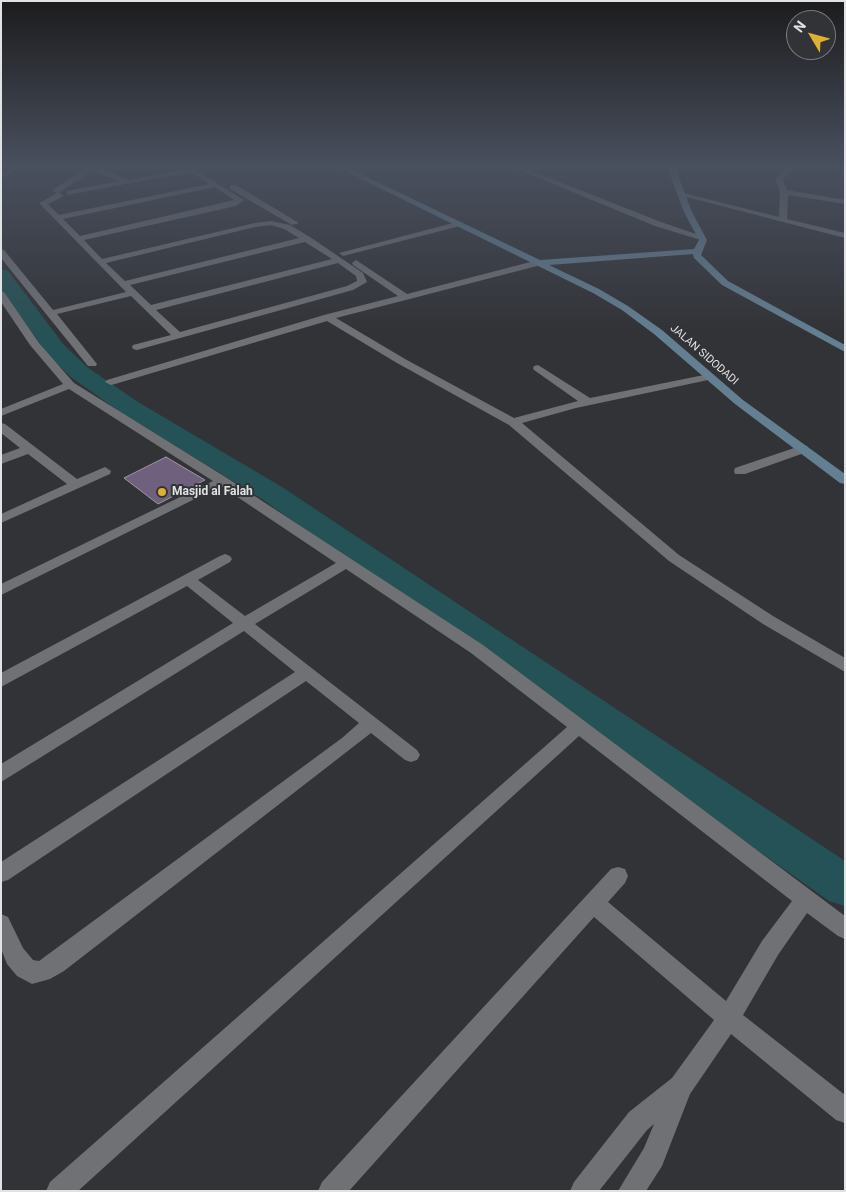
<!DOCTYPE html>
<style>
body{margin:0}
#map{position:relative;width:846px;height:1192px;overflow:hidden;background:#323337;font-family:Roboto,sans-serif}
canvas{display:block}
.frame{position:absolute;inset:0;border:2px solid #e1e2e4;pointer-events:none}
.north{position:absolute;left:786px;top:10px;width:50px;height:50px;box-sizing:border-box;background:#323337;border:1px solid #78797c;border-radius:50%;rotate:307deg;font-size:14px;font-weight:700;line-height:20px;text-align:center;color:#e1e2e4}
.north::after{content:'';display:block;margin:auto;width:18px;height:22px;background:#ddb133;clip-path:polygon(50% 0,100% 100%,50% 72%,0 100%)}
</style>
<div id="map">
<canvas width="846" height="1192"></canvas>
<div class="frame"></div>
<div class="north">N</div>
</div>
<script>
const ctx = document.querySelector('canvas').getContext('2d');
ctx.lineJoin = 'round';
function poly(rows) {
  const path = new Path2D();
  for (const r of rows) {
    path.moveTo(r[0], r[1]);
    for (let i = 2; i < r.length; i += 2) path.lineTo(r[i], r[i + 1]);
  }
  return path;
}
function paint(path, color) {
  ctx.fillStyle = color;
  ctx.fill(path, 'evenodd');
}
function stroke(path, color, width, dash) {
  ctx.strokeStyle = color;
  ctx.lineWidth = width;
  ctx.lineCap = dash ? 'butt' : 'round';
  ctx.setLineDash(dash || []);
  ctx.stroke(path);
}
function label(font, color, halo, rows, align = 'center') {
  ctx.font = font + ' Roboto,sans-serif';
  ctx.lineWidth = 4;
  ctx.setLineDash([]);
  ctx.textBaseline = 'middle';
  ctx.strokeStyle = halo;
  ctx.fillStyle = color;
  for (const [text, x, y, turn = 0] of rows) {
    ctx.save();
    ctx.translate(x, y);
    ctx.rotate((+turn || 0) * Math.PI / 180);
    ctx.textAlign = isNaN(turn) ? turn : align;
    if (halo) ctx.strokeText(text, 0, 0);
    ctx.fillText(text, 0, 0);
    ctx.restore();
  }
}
const river = poly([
 [1,269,8,271,64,345,87,367,138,402,282,487,845,861,845,906,829,901,262,499,120,412,71,377,48,355,1,289,1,269]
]);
const building = poly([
 [166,457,205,480,158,504,124,478,166,457]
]);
const street = poly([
 [13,167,22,167,1,178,1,173,13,167],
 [87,167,98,167,129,180,192,168,244,200,236,206,84,240,102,259,255,223,271,221,290,225,310,237,363,273,367,282,353,290,137,350,133,349,132,347,133,345,171,335,131,296,57,314,97,364,96,366,88,366,1,258,1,249,4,250,53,310,126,292,39,203,57,193,53,191,54,189,87,167],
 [92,171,119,181,67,191,67,195,191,172,209,184,59,215,48,204,62,197,63,195,59,193,92,171],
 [215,187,234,200,80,236,63,219,215,187],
 [271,225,284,229,299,238,125,281,106,263,255,227,271,225],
 [305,242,332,259,151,305,130,285,305,242],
 [338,263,356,276,357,281,347,286,180,332,156,310,338,263],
 [512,167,522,167,661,222,705,237,701,240,655,226,512,167],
 [786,167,794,167,783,180,787,190,845,200,845,204,788,195,787,219,845,233,845,238,679,195,683,193,779,217,780,192,775,180,786,167],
 [230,185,236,185,299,223,292,225,230,189,230,185],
 [457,222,460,222,460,226,343,256,339,253,457,222],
 [356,260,407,294,538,260,541,261,541,265,336,318,405,359,514,418,578,401,534,370,533,368,534,366,538,365,590,398,709,374,713,375,715,377,713,379,576,408,522,423,679,555,773,616,845,658,845,672,763,624,669,561,509,425,397,363,327,321,115,384,111,385,105,382,107,380,324,315,398,296,353,265,352,263,356,260],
 [1,291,4,292,39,343,74,383,227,478,483,645,845,916,845,939,838,936,807,913,778,955,743,1015,845,1095,845,1123,836,1120,731,1034,690,1094,662,1166,646,1191,618,1191,644,1148,654,1124,647,1130,599,1191,570,1191,574,1182,629,1112,672,1078,714,1020,594,917,349,1191,318,1191,322,1182,611,869,618,867,625,869,628,876,625,883,608,902,726,1001,762,941,792,901,579,736,78,1191,46,1191,50,1182,567,727,471,653,346,569,255,624,417,750,420,755,417,760,411,762,405,760,371,733,64,971,50,979,32,984,17,976,7,964,1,949,1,914,8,917,23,948,33,960,39,961,342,738,359,723,306,681,8,880,1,882,1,862,295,672,244,631,1,782,1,764,233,623,187,586,1,687,1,673,220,556,225,554,230,556,232,559,230,562,198,580,245,616,336,563,221,486,1,595,1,584,213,481,69,389,1,416,1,409,63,384,30,345,1,302,1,291],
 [1,423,5,424,77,479,105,467,111,471,110,474,1,523,1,514,67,484,28,454,1,464,1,455,20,448,1,433,1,423],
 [803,445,807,446,809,449,807,452,745,474,735,474,734,471,735,468,803,445]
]);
const secondary = poly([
 [337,167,346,167,540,260,694,249,699,240,684,212,667,167,675,167,692,212,707,240,701,255,728,281,845,345,845,352,722,285,694,258,693,254,549,265,599,289,628,306,662,330,743,400,845,474,845,484,840,483,735,404,654,334,622,310,593,293,337,167]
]);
const markers = [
 [162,492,5,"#ddb133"]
];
const farStreetnames = [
 ["JALAN SIDODADI",704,355,41]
];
const poiNames = [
 ["Masjid al Falah",172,492]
];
paint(river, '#255256');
paint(building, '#6f607d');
stroke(building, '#9b999d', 1);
paint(street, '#6f7175');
paint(secondary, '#647f92');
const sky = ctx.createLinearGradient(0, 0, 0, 334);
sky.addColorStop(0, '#1c1c1e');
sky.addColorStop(0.5, '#49505e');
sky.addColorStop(1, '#49505e00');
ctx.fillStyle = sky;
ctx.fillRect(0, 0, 846, 334);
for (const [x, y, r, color] of markers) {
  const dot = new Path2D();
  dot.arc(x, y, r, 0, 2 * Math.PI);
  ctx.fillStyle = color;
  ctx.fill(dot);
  stroke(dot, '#323337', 2);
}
label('11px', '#e1e2e4', '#323337', farStreetnames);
label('bold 12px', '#e1e2e4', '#323337', poiNames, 'left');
</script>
